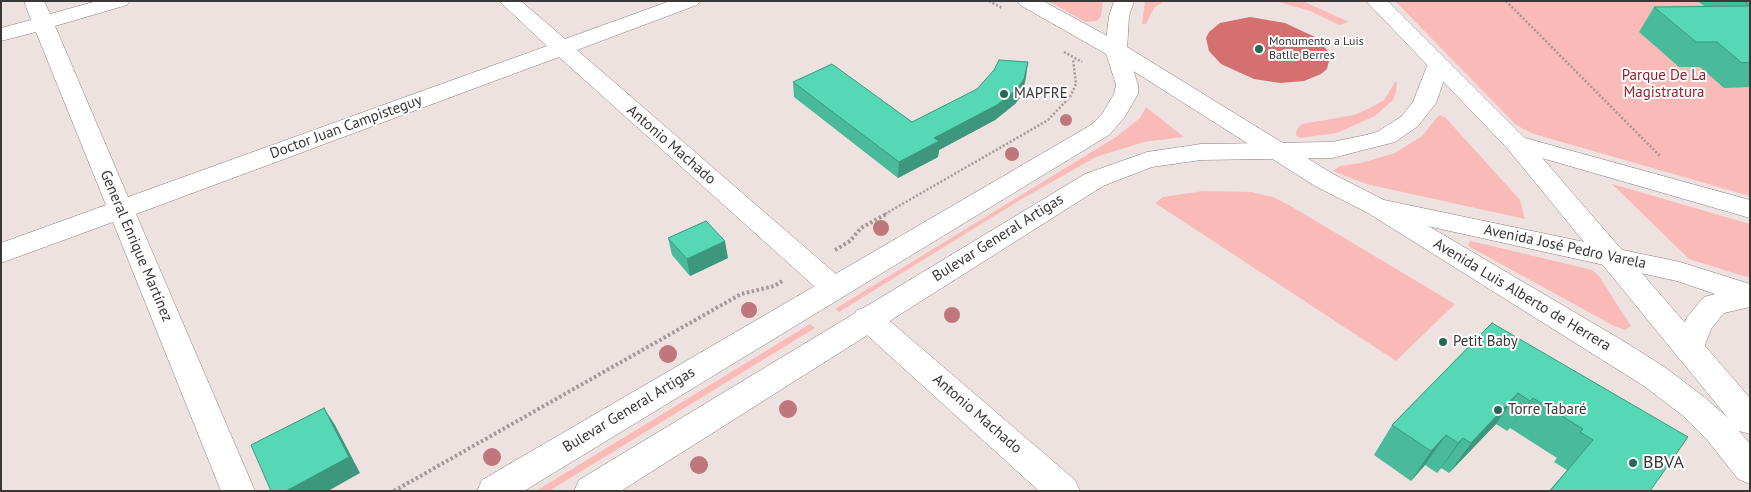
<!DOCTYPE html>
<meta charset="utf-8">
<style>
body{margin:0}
#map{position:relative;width:1751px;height:492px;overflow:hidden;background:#eee2e1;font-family:"PT Sans",sans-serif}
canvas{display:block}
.frame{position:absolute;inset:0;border:2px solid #3c3737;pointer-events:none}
</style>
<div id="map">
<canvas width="1751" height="492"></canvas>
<div class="frame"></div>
</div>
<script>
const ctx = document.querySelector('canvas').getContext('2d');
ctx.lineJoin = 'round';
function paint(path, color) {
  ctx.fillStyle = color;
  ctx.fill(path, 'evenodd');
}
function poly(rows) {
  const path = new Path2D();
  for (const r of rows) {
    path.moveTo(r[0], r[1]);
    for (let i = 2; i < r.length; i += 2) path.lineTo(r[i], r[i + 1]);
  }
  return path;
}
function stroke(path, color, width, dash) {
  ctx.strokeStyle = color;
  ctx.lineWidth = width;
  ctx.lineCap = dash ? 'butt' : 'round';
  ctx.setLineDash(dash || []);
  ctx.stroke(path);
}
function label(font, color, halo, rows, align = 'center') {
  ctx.font = font + ' "PT Sans",sans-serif';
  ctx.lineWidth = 4;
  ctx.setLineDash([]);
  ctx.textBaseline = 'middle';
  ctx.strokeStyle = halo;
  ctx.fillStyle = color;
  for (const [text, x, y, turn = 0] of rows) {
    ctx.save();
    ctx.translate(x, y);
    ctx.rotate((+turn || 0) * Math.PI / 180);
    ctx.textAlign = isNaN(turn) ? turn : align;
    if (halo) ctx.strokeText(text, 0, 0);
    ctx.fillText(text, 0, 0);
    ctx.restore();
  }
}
const green = poly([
 [1048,1,1103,1,1101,16,1097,21,1086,22],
 [1145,1,1164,1,1154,8,1146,24,1142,24],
 [1275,1,1305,2,1349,22,1339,25,1310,11],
 [1395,1,1750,1,1750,196,1534,134,1523,129,1515,124],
 [1395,82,1397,82,1396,92,1393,100,1375,116,1337,133,1300,138,1296,135,1297,129,1302,124,1354,115,1370,108,1384,100],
 [1146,107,1184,137,1144,142,1096,157,1020,200,839,312,835,309,1116,137,1140,118],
 [1439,115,1445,117,1520,200,1525,219,1366,184,1333,171,1340,166,1361,163,1395,153,1422,136],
 [1612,184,1750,224,1750,278,1689,259],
 [1203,191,1252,192,1273,197,1289,205,1455,304,1396,361,1155,203,1163,197],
 [1471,241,1592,270,1599,276,1631,326,1625,330,1614,326,1470,247,1468,244],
 [810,324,815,328,549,491,536,491]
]);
const water = poly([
 [1250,17,1285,23,1315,37,1327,50,1330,57,1327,69,1321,74,1304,81,1280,83,1254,79,1221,64,1209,51,1206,38,1209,32,1220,23]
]);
const pathFar1 = poly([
 [989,1,1002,8],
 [1506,1,1661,157],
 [1064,52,1082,62],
 [885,214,1048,120,1070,97,1076,84,1073,59]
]);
const path = poly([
 [835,250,850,241,861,228,888,213],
 [394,491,741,294,774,286,784,280]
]);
const street = poly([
 [24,1,44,1,50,14,97,1,130,1,127,5,55,26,128,197,547,46,499,1,521,1,565,39,670,1,700,1,697,5,577,50,844,281,848,288,844,295,834,298,824,295,559,57,136,214,255,491,221,491,113,222,1,263,1,243,106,205,36,32,1,41,1,28,31,20,24,1],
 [867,307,877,310,1075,480,1080,491,1039,491,857,326,852,318,857,310,867,307]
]);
const secondary = poly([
 [1114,1,1134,1,1129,16,1127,50,1138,85,1138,94,1124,118,1109,135,524,491,477,491,482,480,1091,125,1102,114,1114,94,1116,85,1105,50,1109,16,1114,1],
 [1438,59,1446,61,1449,66,1436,103,1418,126,1395,142,1332,158,1201,160,1152,167,1103,186,621,491,574,491,579,480,1085,174,1147,152,1201,144,1332,142,1366,135,1377,132,1402,116,1413,102,1427,66,1430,61,1438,59],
 [1516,135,1525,138,1750,398,1750,434,1739,431,1750,444,1750,484,1738,479,1708,441,1682,415,1644,386,1368,213,1364,207,1368,201,1377,198,1386,201,1625,342,1666,368,1704,397,1728,418,1507,148,1504,143,1507,138,1516,135]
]);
const primary = poly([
 [1017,1,1043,1,1124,45,1333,174,1384,200,1680,262,1750,284,1750,307,1724,313,1711,329,1700,358,1689,362,1678,358,1674,350,1687,317,1704,297,1715,294,1677,281,1368,213,1315,186,1108,55,1020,5,1017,1],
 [1366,1,1388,1,1525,138,1750,200,1750,218,1507,148,1366,1]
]);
const trees = [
 [1066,120,6],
 [1012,154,7],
 [881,228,8],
 [749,310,8],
 [952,315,8],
 [668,354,9],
 [788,409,9],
 [492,457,9],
 [699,465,9]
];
const wall = poly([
 [1697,1,1750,1,1750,87,1724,88,1700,67,1679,67,1639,32,1654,7,1704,6],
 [1026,77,1022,95,1015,104,995,120,939,150,938,157,898,178,794,97,793,82,912,122],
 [668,238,728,258,690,276,672,255],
 [1492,323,1650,491,1549,491,1567,470,1554,462,1557,458,1510,428,1507,431,1496,424,1449,473,1441,468,1437,473,1425,465,1411,481,1374,455,1392,425]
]);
const shadedWall = poly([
 [1028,62,1026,77,1022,95,1015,104,995,120,939,150,938,157,898,178,899,162,934,138],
 [725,241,728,258,690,276,687,259],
 [1518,393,1496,424,1449,473,1471,443],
 [1533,398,1507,431,1530,401],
 [324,408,335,425,360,473,328,491,286,491],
 [1446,435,1425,465,1411,481,1431,451],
 [1463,438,1441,468,1437,473,1458,443]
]);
const building = poly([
 [1744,1,1750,1,1750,5,1744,1],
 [1750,6,1750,62,1742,63,1717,42,1696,42,1654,7,1750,6],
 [999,60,1028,62,1024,79,1017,89,997,105,934,138,939,141,899,162,793,82,832,64,912,122,977,89,994,70,999,60],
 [706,221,725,241,687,259,668,238,706,221],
 [1492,323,1688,437,1650,491,1550,491,1593,440,1580,432,1583,429,1533,398,1530,401,1518,393,1471,443,1463,438,1458,443,1446,435,1431,451,1392,425,1492,323],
 [324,408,349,457,286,491,271,491,251,445,324,408]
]);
const markers = [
 [1259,49,5,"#286856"],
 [1004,94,5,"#286856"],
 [1443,342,5,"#286856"],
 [1498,410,5,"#286856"],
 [1633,463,5,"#286856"]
];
const farPoinames = [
 ["Monumento a Luis",1269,42],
 ["Batlle Berres",1269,56]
];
const parkNames = [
 ["Parque De La",1664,76],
 ["Magistratura",1664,93]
];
const poiNames = [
 ["MAPFRE",1014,94],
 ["Petit Baby",1453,342],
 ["Torre Tabaré",1508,410]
];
const streetNames = [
 ["Doctor Juan Campisteguy",346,127,-20],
 ["Antonio Machado",671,145,41],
 ["Bulevar General Artigas",998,238,-32],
 ["General Enrique Martínez",136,246,67],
 ["Avenida José Pedro Varela",1565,247,12],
 ["Avenida Luis Alberto de Herrera",1522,295,31],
 ["Bulevar General Artigas",629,410,-31],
 ["Antonio Machado",977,414,41]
];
const nearPoinames = [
 ["BBVA",1643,463]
];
paint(green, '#fabbb8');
paint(water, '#d4706f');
stroke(street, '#887e7d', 1);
stroke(secondary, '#887e7d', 1);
stroke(primary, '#887e7d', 1);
stroke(pathFar1, '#a19897', 2.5, [2, 2]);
stroke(path, '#a19897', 4, [2.5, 2.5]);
paint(street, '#fff');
paint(secondary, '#fff');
paint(primary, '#fff');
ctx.fillStyle = '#bf767c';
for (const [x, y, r] of trees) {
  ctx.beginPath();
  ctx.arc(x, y, r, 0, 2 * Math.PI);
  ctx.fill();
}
paint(wall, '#49ba9a');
paint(shadedWall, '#3c977d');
paint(building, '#55d8b3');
stroke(building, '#3c977d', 1);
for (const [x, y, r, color] of markers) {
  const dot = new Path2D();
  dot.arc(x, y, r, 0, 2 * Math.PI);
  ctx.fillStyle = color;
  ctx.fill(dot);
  stroke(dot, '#fff', 2);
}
label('12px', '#3c3737', '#fff', farPoinames, 'left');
label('15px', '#991e2a', '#fff', parkNames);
label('15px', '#3c3737', '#fff', poiNames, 'left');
label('15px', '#3c3737', '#fff', streetNames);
label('18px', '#3c3737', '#fff', nearPoinames, 'left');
</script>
